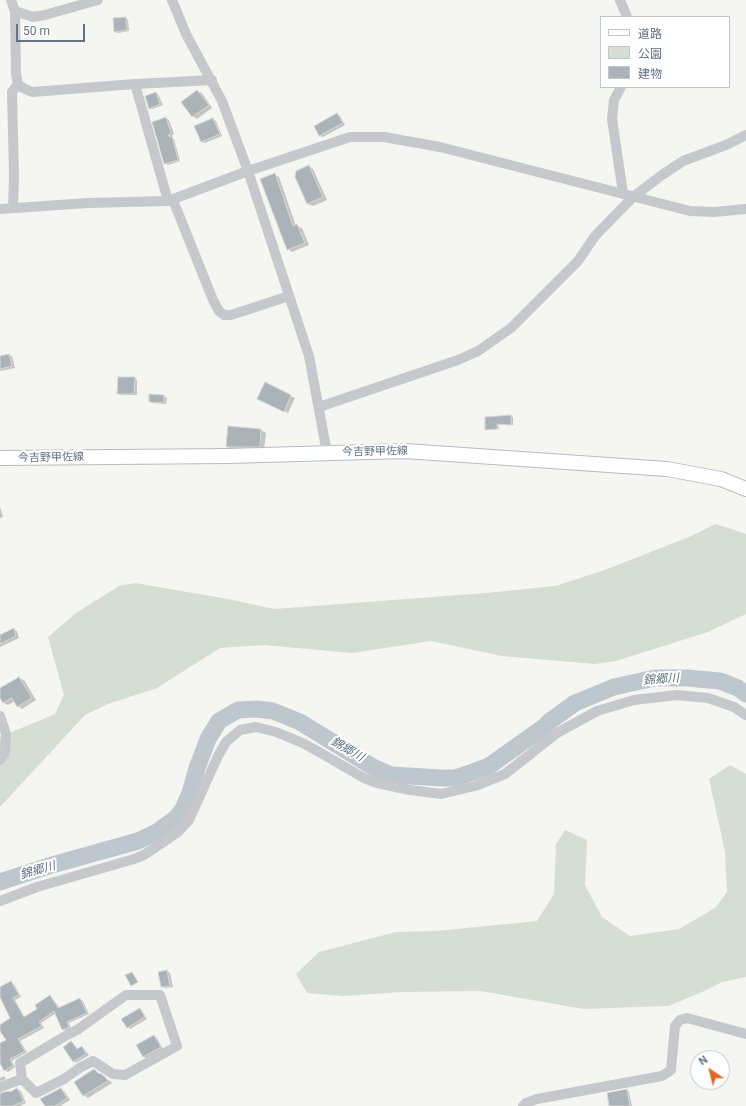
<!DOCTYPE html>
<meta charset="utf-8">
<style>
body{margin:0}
#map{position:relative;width:746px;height:1106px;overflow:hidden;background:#f5f6f2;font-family:Roboto,"Noto Sans JP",sans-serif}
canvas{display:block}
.legend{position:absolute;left:600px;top:16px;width:130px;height:72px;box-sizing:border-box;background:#fff;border:1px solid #c1c7cd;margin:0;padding:5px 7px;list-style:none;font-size:12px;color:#647283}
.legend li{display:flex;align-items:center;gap:8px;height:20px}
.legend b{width:20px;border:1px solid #c1c7cd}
.north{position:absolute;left:690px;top:1050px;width:40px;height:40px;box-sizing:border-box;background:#fff;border:1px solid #c1c7cd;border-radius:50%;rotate:325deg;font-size:11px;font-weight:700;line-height:16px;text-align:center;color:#647283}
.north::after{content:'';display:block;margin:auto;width:14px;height:18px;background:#e46824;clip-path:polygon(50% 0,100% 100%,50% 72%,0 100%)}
.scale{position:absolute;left:16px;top:24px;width:69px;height:18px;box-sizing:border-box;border:2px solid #647283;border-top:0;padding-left:5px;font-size:12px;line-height:14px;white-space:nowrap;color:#647283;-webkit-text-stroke:3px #fff;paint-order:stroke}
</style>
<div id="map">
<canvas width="746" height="1106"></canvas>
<ul class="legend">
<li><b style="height:5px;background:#fff"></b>道路</li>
<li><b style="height:11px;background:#d6ddd3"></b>公園</li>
<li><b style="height:11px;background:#abb2b8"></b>建物</li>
</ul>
<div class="north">N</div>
<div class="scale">50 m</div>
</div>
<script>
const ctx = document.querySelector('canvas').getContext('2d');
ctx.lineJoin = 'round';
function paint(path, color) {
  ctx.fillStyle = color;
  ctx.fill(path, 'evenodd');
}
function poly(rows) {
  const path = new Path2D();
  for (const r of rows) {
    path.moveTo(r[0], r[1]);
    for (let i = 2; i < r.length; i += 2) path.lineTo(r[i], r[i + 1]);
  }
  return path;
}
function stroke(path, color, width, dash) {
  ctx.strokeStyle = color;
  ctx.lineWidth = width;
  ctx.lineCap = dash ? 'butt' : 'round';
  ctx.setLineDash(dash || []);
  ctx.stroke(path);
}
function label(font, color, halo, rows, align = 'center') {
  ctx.font = font + ' Roboto,"Noto Sans JP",sans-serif';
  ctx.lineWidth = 4;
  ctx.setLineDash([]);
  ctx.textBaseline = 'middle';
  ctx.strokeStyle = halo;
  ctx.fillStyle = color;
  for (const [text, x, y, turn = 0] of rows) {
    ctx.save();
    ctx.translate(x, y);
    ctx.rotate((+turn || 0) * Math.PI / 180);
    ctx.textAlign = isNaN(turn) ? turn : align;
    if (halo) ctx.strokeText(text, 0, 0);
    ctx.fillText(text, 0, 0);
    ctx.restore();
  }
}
const green = poly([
 [716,524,746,534,746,614,708,632,616,661,595,664,502,656,431,641,352,653,264,645,220,648,157,688,108,704,85,715,0,807,0,737,55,714,64,695,48,637,76,613,119,586,135,583,228,599,274,609,486,593,555,586,602,571,689,537],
 [730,765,746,774,746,977,722,982,700,993,668,1006,583,1009,481,991,403,992,343,996,307,993,296,974,319,952,396,932,436,931,537,921,554,894,556,844,565,830,587,840,585,885,602,917,630,936,679,929,715,908,727,892,725,851,709,779]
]);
const shadow = poly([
 [125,18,128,20,129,31,118,33,115,31],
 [197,91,202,93,212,108,197,119,193,116],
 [155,93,158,94,163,105,152,109,150,108],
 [337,114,340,116,345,125,323,137,320,136,315,126],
 [166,118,169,120,174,134,170,137,174,139,180,161,168,165,165,163],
 [213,119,216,121,222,136,205,143,202,142,196,127],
 [309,166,313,169,327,200,313,206,308,204,296,177],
 [275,175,279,177,296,226,302,228,309,245,292,252,288,249],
 [9,355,12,356,15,368,0,371,0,357],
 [135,378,137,380,137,395,121,395,118,393],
 [265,384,295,398,288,413,263,401],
 [150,395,164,396,167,398,166,404,152,403,150,401],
 [511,416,513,417,513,425,498,425,499,429,488,430,486,429],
 [229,427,261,430,266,433,264,449,231,449,227,446],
 [0,507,3,517,0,518],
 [14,629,17,631,19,638,0,647,0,633,2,635],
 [19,678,24,680,36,700,22,709,18,706,15,701,8,705,4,703,0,696,0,690],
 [167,971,170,973,173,987,165,988,162,987],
 [11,982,14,984,21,997,15,1000,25,1018,39,1010,50,996,52,998,60,1008,80,999,83,1001,89,1014,69,1023,71,1028,66,1031,63,1029,56,1013,41,1023,44,1028,20,1041,27,1052,12,1061,15,1067,8,1072,5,1070,0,1061,0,1044,7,1040,0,1029,0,1026,12,1018,0,996,0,988],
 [140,1009,142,1011,147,1019,130,1029,128,1027],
 [154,1037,157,1038,163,1049,147,1058,144,1057,138,1046],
 [71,1042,74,1044,78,1050,82,1047,84,1049,89,1055,76,1063,74,1061],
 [94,1071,110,1081,112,1083,88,1098,84,1095],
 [4,1076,6,1079,0,1081,0,1078],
 [17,1089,21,1091,26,1103,20,1106,0,1106,0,1094,11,1093],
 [61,1089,64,1091,70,1100,60,1106,46,1106],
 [627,1090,629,1092,632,1106,610,1106]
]);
const river = poly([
 [0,882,52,865,138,841,157,832,175,819,183,809,190,793,197,768,208,739,219,721,238,710,257,709,273,711,300,722,373,767,391,775,442,778,455,778,473,772,489,766,544,727,550,721,575,703,614,687,655,678,687,678,720,681,738,688,746,694]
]);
const building = poly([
 [126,17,127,30,114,32,113,18,126,17],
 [197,90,209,105,192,117,181,102,197,90],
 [156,92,160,104,149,109,145,96,156,92],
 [337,113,343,123,319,136,314,126,337,113],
 [166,117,171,133,168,135,170,137,172,136,178,160,164,164,152,122,166,117],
 [213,118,220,134,201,142,194,126,213,118],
 [309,165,323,197,307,204,295,177,296,171,309,165],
 [275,173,293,226,297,224,305,243,287,250,260,179,275,173],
 [9,354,12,366,0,369,0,356,9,354],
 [118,377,135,377,134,394,117,394,118,377],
 [265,382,291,395,284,412,257,399,265,382],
 [149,394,164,395,164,403,149,402,149,394],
 [511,415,511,425,497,424,497,429,485,430,485,417,511,415],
 [228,426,261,429,260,447,226,447,228,426],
 [14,628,16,636,0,644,0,635,14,628],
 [19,677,32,698,17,707,12,698,3,703,0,698,0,688,19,677],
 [167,970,170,986,161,987,158,972,167,970],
 [132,972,138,982,131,986,125,975,132,972],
 [11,981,19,995,13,998,24,1017,37,1009,35,1005,50,995,58,1008,80,998,87,1013,67,1022,69,1027,62,1030,54,1011,39,1022,42,1026,18,1039,25,1051,10,1059,13,1066,4,1071,0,1063,0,1043,6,1040,0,1031,0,1025,10,1018,0,997,0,987,11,981],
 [140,1008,145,1017,127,1028,121,1019,140,1008],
 [154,1035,161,1047,143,1057,136,1045,154,1035],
 [71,1041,77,1049,82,1046,86,1054,73,1062,63,1047,71,1041],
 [94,1069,99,1074,100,1073,105,1077,108,1081,83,1096,74,1082,94,1069],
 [17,1088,24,1101,13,1106,0,1106,0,1093,9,1091,10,1092,17,1088],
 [61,1088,67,1098,55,1106,45,1106,40,1099,61,1088],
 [627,1089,630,1106,609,1106,607,1093,627,1089]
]);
const street = poly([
 [11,0,15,11,16,74,18,84,23,88,32,92,135,84,212,80],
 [172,0,186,34,222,101,248,171,309,356,327,453],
 [620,0,627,17],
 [15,11,33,17,45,15,98,0],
 [135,84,168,201],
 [621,87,614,100,612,119,623,193],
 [173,200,213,300,219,311,224,315,231,315,289,296],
 [13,208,14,176,12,92,18,84],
 [0,209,88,203,168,201,248,171,350,137,384,137,440,147,690,211,714,212,746,209],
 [319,407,458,360,478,351,511,328,578,261,595,236,633,197,662,175,683,161,726,145,746,135],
 [0,716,6,734,5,752,0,760],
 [0,901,37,887,134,859,144,855,178,832,189,820,218,756,226,742,240,730,256,727,276,732,305,744,364,778,377,783,410,790,441,794,475,786,505,774,557,733,597,711,634,700,677,695,708,698,734,707,746,715],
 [126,995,160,995,177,1046,125,1075,113,1074,93,1061,81,1067,64,1079,36,1093,22,1079,20,1063,67,1035,77,1030,126,995],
 [0,1087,22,1079],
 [523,1106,526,1103,537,1099,662,1076,671,1070,675,1026,680,1020,687,1018,746,1034]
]);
const secondary = poly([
 [0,458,228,456,405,451,667,469,721,479,746,489]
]);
const streetNames = [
 ["今吉野甲佐線",375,452,-1],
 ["今吉野甲佐線",51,458,-1]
];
const waterNames = [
 ["錦郷川",661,680,-4],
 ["錦郷川",347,750,30],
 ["錦郷川",38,871,-16]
];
paint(green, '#d6ddd3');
paint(shadow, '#0003');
stroke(river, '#bec7ce', 17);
paint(building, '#abb2b8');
stroke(building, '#d7d7d5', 1);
stroke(secondary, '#b8bbc0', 16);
stroke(street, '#c6c8cc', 10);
stroke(secondary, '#fff', 14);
label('11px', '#647283', '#fff', streetNames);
label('italic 12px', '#607380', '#fff', waterNames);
</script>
